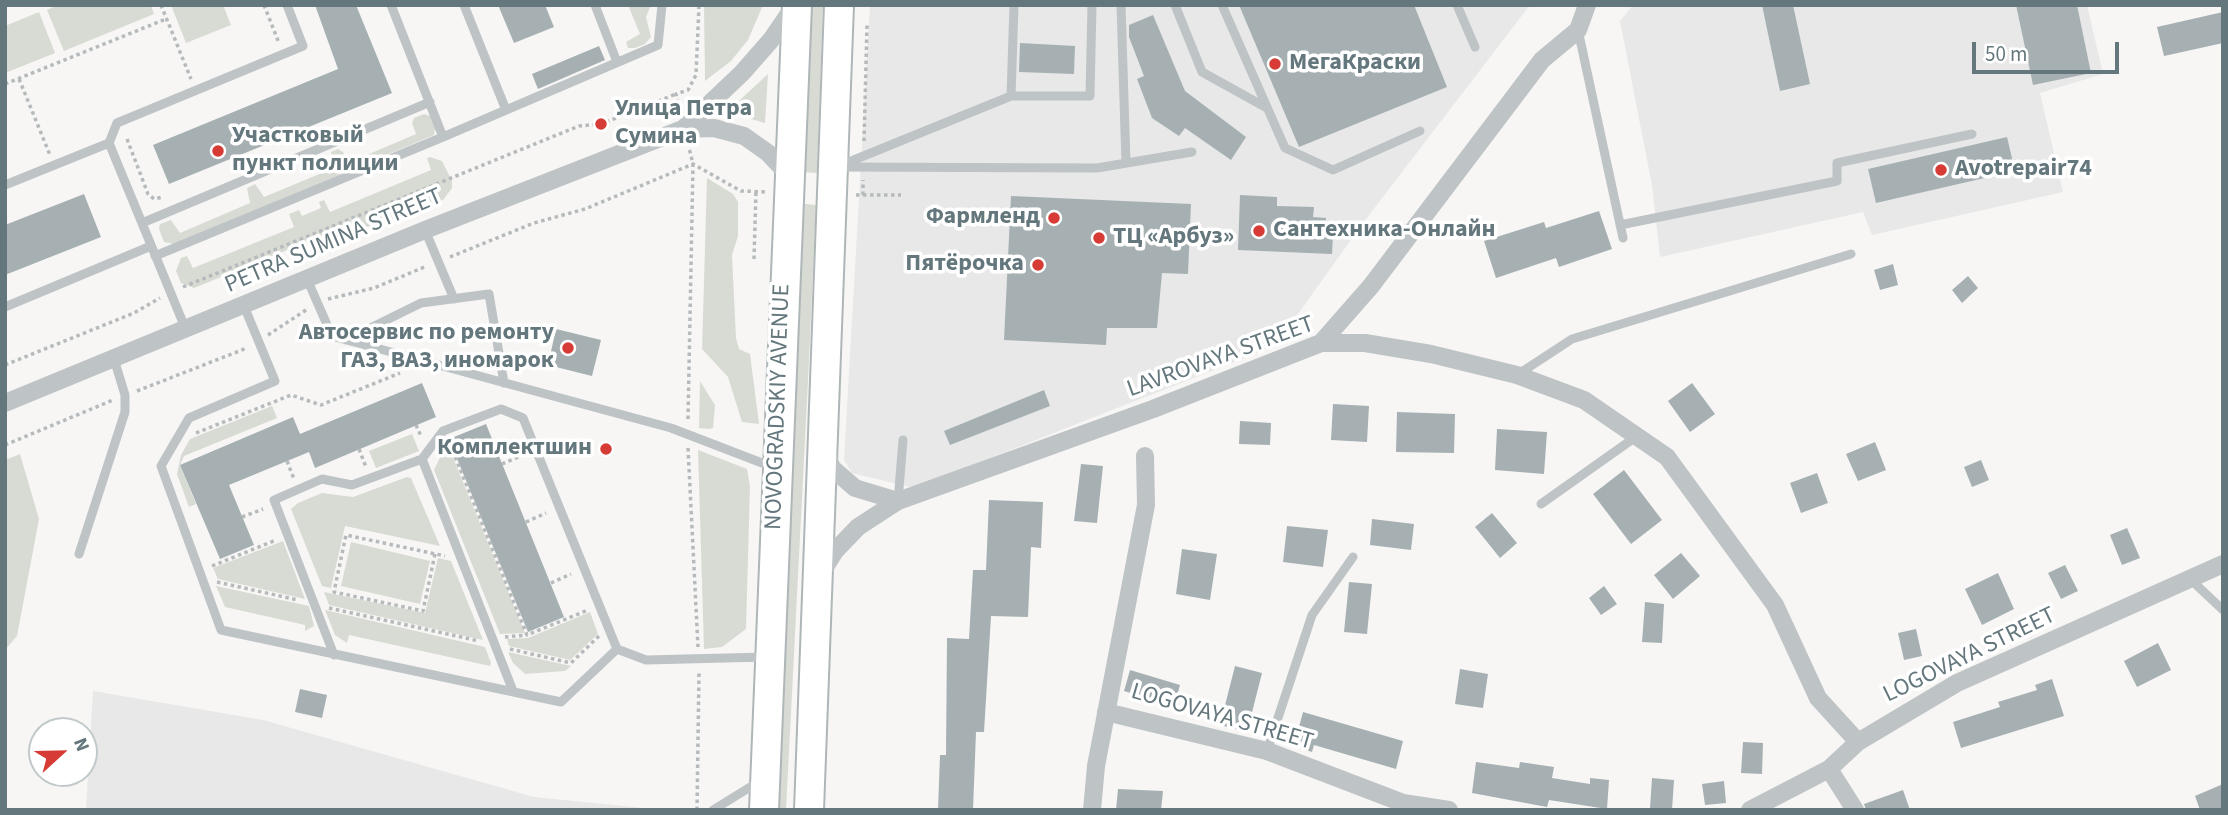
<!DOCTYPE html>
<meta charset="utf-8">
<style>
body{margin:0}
#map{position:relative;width:2228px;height:815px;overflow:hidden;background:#f7f6f4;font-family:"Source Sans 3",sans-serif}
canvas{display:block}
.frame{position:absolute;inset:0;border:7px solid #64777d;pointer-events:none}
.north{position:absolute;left:28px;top:717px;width:70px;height:70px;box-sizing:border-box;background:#fff;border:2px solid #c1c9cb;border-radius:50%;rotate:68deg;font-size:19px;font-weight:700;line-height:28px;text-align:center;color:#64777d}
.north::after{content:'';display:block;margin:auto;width:24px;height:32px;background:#d63b35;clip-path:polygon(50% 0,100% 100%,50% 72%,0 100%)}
.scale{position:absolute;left:1972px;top:42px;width:147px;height:32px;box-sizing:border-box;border:4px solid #64777d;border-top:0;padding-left:9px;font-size:21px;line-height:24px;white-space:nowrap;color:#64777d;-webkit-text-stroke:5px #fff;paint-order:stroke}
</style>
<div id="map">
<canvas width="2228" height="815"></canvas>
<div class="frame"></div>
<div class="north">N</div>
<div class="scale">50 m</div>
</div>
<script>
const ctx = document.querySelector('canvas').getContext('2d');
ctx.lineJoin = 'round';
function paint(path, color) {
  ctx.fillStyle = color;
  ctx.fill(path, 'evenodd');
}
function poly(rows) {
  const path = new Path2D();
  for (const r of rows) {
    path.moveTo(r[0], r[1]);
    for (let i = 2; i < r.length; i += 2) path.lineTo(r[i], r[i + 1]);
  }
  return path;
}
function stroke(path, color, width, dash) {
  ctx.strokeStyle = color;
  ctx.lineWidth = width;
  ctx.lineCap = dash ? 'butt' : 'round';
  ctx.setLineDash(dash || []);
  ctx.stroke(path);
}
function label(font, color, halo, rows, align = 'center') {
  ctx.font = font + ' "Source Sans 3",sans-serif';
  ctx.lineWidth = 7;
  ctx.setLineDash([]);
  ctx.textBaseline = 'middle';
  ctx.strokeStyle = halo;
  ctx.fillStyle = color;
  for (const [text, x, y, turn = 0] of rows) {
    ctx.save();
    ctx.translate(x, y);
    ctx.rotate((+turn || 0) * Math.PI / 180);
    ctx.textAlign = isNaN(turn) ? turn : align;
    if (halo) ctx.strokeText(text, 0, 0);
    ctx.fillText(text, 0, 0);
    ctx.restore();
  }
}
const built = poly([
 [870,5,1530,5,1363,223,1275,346,914,488,852,473,844,460],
 [1633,5,2087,5,2103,74,2040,93,2063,192,1872,235,1863,212,1660,257,1652,185,1620,21],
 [93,691,263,720,534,797,664,810,86,810]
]);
const green = poly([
 [58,5,151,5,154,14,64,51,47,10],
 [171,5,223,5,231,25,186,43],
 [628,5,651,5,646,17,651,37,645,44,635,48,628,48,626,42,640,34],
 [704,5,763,5,748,40,731,61,705,81],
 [808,5,823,5,817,173,802,172],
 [39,12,55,53,5,73,5,26],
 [768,74,765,123,727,112],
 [424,114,430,116,435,128,434,135,174,244,164,242,159,229,160,224,171,220,180,233,250,203,247,188,255,184,264,197,334,168,331,152,338,149,343,152,348,163,416,134,412,123,414,118],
 [430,157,442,161,452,181,452,188,443,200,402,217,290,249,194,288,181,283,176,271,181,258,187,256,193,268,294,227,289,214,299,210,302,216,321,208,319,202,324,200,330,212,431,170,427,158],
 [707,178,733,194,738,202,738,236,732,255,736,338,739,349,750,354,759,424,742,422,728,377,702,349],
 [797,203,816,205,808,381,786,810,771,810],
 [700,381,715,405,713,428,708,429,699,428],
 [272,406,277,418,184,456,180,465,196,504,189,507,177,474,181,455,190,439],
 [412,434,419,451,376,468,369,451],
 [447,443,525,633,500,634,434,470],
 [698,450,747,469,750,486,746,629,722,647,704,649],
 [20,454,39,519,17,636,5,650,5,460],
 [407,477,411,478,440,546,345,526,331,588,322,586,291,509,298,503,322,493,353,497],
 [283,541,305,599,218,579,213,568],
 [351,542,430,561,420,604,341,586],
 [438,558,451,561,483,640,329,605,324,592,425,613],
 [216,586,309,606,314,626,305,631,305,625,225,607],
 [325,610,485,647,491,663,490,666,349,635,347,643,335,635],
 [590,612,598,634,570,660,509,646,507,639,528,638],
 [508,652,571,666,565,671,525,674,513,663]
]);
const building = poly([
 [315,5,356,5,392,93,169,184,153,145,338,69],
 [498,5,545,5,554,27,514,43],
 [1239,5,1414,5,1447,87,1299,147],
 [1762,5,1793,5,1810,84,1780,91],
 [2016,5,2077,5,2091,73,2033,85],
 [2223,12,2223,43,2164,56,2157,27],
 [1153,15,1185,91,1246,137,1231,160,1185,128,1179,136,1152,118,1137,79,1144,76,1129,37,1129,25],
 [1020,43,1075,46,1074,74,1019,72],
 [599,46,605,60,538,89,532,74],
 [2007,137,2015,171,1876,203,1868,169],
 [84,194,101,237,5,275,5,225],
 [1240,195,1277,197,1277,206,1314,207,1313,217,1326,218,1325,234,1333,234,1332,254,1238,250],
 [1011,196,1191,204,1188,274,1162,273,1157,328,1107,328,1106,345,1004,340],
 [1599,211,1612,249,1559,267,1556,258,1496,278,1484,241,1544,222,1546,228],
 [1893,264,1898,285,1880,290,1874,270],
 [1968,276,1978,288,1962,303,1952,290],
 [556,329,601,340,592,376,548,365],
 [422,383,436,417,315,468,309,452,229,485,254,545,220,559,180,465,293,417,300,434],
 [1692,383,1715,414,1690,432,1668,401],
 [1044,390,1050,406,950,445,944,431],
 [1333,404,1369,406,1367,442,1331,440],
 [1397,412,1455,414,1454,453,1396,452],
 [1240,421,1271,423,1270,445,1239,444],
 [486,424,564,617,528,632,449,439],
 [1497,429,1547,432,1544,474,1495,470],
 [1875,442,1886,470,1858,481,1846,454],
 [1981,460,1989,480,1972,487,1964,467],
 [1081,464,1103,466,1097,523,1074,521],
 [1624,470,1662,520,1631,544,1593,494],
 [1817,473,1828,503,1801,513,1790,483],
 [989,500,1043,502,1041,548,1031,547,1028,617,991,616,984,732,976,732,973,810,938,810,940,755,946,755,947,638,969,639,973,570,986,570],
 [1492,513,1517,543,1500,558,1475,527],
 [1372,519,1414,524,1411,550,1370,545],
 [1287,526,1328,530,1323,567,1283,562],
 [2127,528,2140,558,2122,565,2110,535],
 [1182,549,1217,554,1210,600,1176,594],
 [1681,553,1700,576,1673,599,1654,575],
 [2065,565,2078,591,2061,599,2048,573],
 [1998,573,2014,609,1982,625,1965,589],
 [1349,582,1372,584,1367,634,1344,632],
 [1604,586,1617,604,1601,615,1589,598],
 [1645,602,1664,604,1662,643,1642,642],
 [1916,629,1922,656,1904,660,1898,633],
 [2158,643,2171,670,2137,687,2124,661],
 [1235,666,1262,673,1247,732,1220,725],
 [1460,669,1488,674,1483,708,1455,704],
 [1130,670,1180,685,1174,706,1124,691],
 [2052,679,2064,716,1961,748,1953,722,2000,707,1998,702,2037,690,2035,685],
 [300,689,327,695,322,718,295,712],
 [1303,712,1403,741,1396,769,1314,745,1312,752,1294,746],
 [1743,742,1763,743,1762,774,1741,773],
 [1476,762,1519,768,1520,762,1554,767,1552,778,1590,784,1590,778,1609,780,1607,809,1549,800,1547,807,1472,793],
 [1652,778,1674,780,1672,810,1650,808],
 [1724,781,1726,803,1705,805,1702,784],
 [2223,784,2223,810,2200,810,2195,796],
 [1118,789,1163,791,1161,810,1116,810],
 [1903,790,1910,810,1866,810,1864,804]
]);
const path = poly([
 [161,5,191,79],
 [264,5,279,43],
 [19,79,50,155],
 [5,84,166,19],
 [679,110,676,94,688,90,696,75,699,5],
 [127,139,148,194,154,199,163,197],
 [864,141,867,25],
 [856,195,901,195],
 [863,195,863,180],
 [450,257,534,223,585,209,693,164,741,191,768,192],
 [754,259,756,191],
 [183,287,579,126,601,124,676,94],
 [328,299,374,288,427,266],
 [268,335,306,310],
 [5,365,134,313,160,298],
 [137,391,247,348],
 [688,419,693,164,689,148],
 [416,425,421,436],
 [196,433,291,395,321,405,400,373],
 [450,444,527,635,588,610],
 [5,445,113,400],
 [688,448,698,647],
 [359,449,366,467],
 [287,461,294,479],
 [502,464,523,455],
 [242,517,263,509],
 [526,522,546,513],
 [435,554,423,611,334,592,346,535,445,556],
 [212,566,276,540],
 [217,582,298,600],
 [551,583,571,574],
 [329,608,479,641],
 [505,637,527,635],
 [510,649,571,663,599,636],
 [697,810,699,672]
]);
const service = poly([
 [464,5,506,110],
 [595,5,617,62],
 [1121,5,1126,163],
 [1175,5,1202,72,1267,108],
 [1222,5,1285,148,1333,170,1420,131],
 [1457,5,1475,47],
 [1578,30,1623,238],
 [1011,96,1090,96,1092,5],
 [443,137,658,45,662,5],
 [839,166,1011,96,1014,5],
 [836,167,1097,168,1192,152],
 [5,185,109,143],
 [142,223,430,102],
 [1620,225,1837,181,1837,163,1972,134],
 [425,230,454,299],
 [155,256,443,137,391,5],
 [307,279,332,336,671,428,775,468],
 [244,306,275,381,189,418,161,466,221,630,561,702,617,649],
 [5,307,151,246],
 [186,330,109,143,117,123,303,46,287,5],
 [346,340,421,303,489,294,504,383],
 [1517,375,1572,339,1851,254],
 [422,459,513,691],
 [898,501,903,440],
 [1541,504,1637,436],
 [79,554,125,412,125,395,114,359],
 [2190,579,2223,610],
 [334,655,274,500,322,479,352,485,422,459,443,431,501,409,523,418,617,649,646,660,766,657],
 [1267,751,1312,615,1353,557],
 [713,810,760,781]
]);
const minor = poly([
 [789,175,768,153,744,136,714,128,683,129,742,73,771,40,795,5],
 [1321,343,1371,286,1542,60,1578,30,1587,5],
 [5,403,425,230,683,129],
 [898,501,1153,409,1321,343,1365,343,1431,354,1517,375,1584,400,1667,457,1775,605,1818,698,1858,742],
 [820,575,835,551,858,527,898,501,855,488,832,468,825,451],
 [1106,712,1267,751,1403,803,1449,810],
 [1829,769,1855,810],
 [1092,810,1096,766,1146,505,1145,456],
 [1750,810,1829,769,1858,742,1957,683,2223,564]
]);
const primary = poly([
 [764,810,797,5],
 [809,810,839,5]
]);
const markers = [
 [1275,64,7,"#d63b35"],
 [601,124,7,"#d63b35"],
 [218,151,7,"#d63b35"],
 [1941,170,7,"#d63b35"],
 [1054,218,7,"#d63b35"],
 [1259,231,7,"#d63b35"],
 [1099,238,7,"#d63b35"],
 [1038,265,7,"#d63b35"],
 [568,348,7,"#d63b35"],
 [606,449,7,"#d63b35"]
];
const poiNames = [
 ["МегаКраски",1289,64],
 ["Улица Петра",615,110],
 ["Сумина",615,138],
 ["Участковый",232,137],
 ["пункт полиции",232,165],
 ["Avotrepair74",1955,170],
 ["Фармленд",1040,218,"right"],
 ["Сантехника-Онлайн",1273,231],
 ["ТЦ «Арбуз»",1113,238],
 ["Пятёрочка",1024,265,"right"],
 ["Автосервис по ремонту",554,334,"right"],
 ["ГАЗ, ВАЗ, иномарок",554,362,"right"],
 ["Комплектшин",592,449,"right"]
];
const streetNames = [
 ["PETRA SUMINA STREET",334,242,-23],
 ["LAVROVAYA STREET",1221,358,-20],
 ["NOVOGRADSKIY AVENUE",779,407,-88],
 ["LOGOVAYA STREET",1970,656,-26],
 ["LOGOVAYA STREET",1222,718,16]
];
paint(built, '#e7e8e7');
paint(green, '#d8dbd3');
paint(building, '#a6b0b3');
stroke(primary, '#afb6b8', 32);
stroke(path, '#b6babc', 3.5, [3.5, 3.5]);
stroke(service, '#bec3c5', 9);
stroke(minor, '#bec3c5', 18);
stroke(primary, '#fff', 28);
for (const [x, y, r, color] of markers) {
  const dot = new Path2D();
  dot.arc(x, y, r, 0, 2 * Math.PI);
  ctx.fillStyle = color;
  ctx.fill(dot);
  stroke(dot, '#fff', 2.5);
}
label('bold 24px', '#64777d', '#fff', poiNames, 'left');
label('24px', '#64777d', '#fff', streetNames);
</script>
